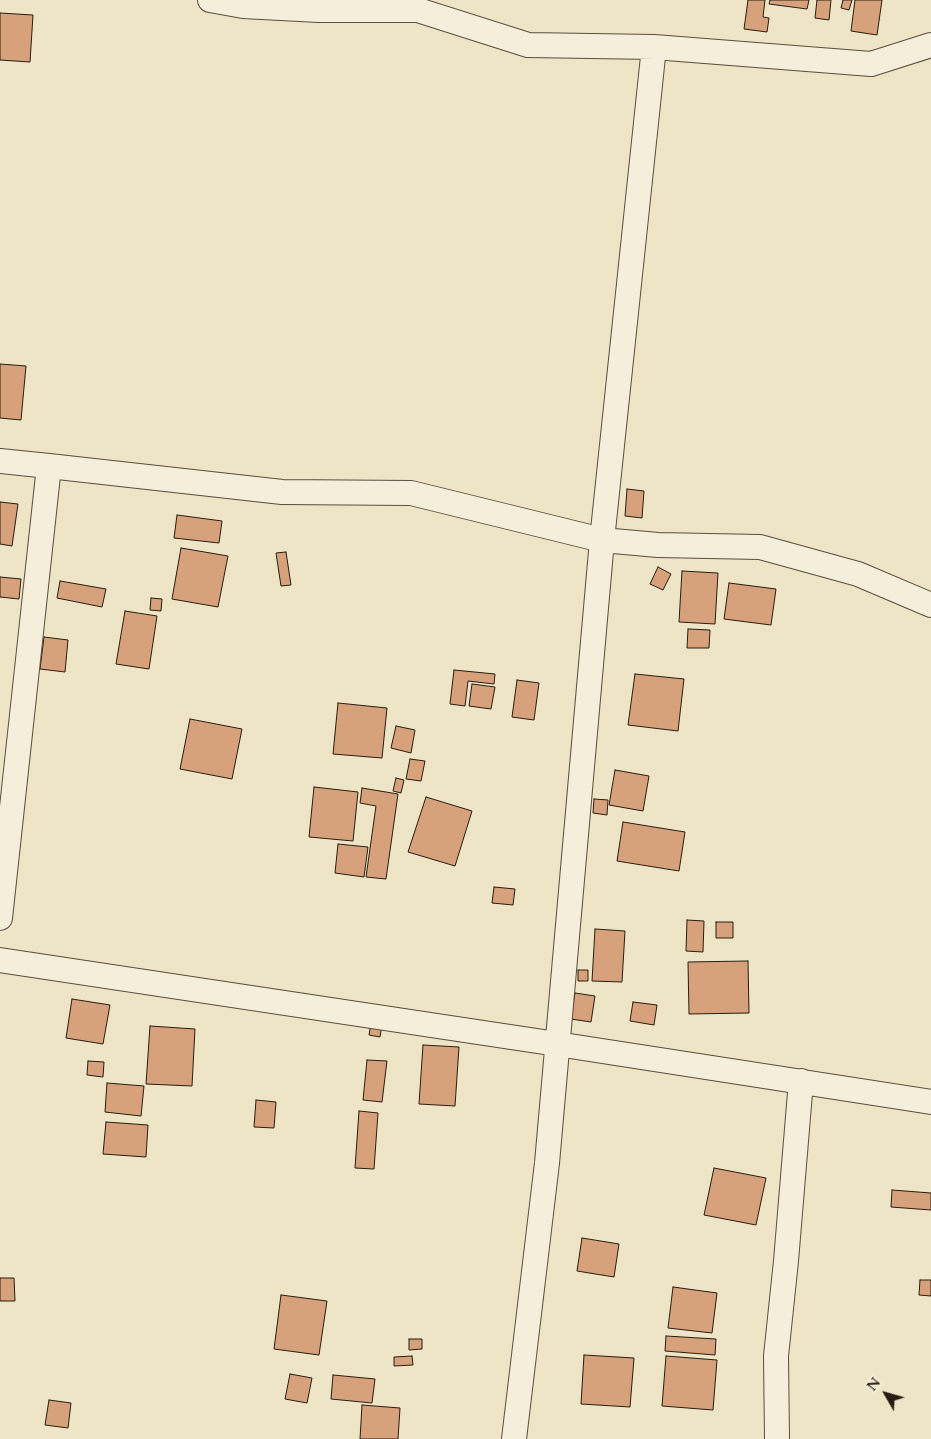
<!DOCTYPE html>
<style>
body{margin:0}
#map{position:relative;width:931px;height:1439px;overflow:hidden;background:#eee5c6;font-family:Cardo,serif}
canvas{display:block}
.north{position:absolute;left:861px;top:1369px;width:50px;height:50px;-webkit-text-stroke:4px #f4eeda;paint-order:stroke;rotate:308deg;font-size:14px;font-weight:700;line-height:20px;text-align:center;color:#281c12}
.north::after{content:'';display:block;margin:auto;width:18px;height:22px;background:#281c12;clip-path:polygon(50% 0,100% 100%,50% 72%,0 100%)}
</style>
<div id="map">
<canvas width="931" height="1439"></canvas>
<div class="north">N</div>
</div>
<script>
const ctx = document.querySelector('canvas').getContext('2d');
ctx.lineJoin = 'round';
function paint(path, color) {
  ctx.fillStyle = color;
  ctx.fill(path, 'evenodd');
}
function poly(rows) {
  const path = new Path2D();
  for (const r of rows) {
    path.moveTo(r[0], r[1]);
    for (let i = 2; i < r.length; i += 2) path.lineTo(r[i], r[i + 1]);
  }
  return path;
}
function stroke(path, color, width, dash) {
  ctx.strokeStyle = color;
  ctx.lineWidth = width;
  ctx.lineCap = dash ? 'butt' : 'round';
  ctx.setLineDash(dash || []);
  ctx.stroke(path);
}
const building = poly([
 [748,0,765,0,763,17,769,18,767,32,744,29,748,0],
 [770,0,809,0,807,9,769,4,770,0],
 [817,0,831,0,829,20,815,18,817,0],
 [843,0,852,0,849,10,841,8,843,0],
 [855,0,882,0,877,35,851,31,855,0],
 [0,13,33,15,30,62,0,60,0,13],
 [0,364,26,366,21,420,0,418,0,364],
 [627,489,644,491,642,518,625,516,627,489],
 [0,502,18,504,12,546,0,544,0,502],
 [177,515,222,521,219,543,174,538,177,515],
 [181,548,228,556,218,607,172,599,181,548],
 [286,552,291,585,281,586,276,553,286,552],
 [658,567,671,574,663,590,650,584,658,567],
 [682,571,718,573,715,624,679,622,682,571],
 [0,577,21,579,19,599,0,597,0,577],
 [60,581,106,589,102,607,57,598,60,581],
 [729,583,776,589,771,625,724,619,729,583],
 [151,598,162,599,161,611,150,610,151,598],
 [125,611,157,616,149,669,116,664,125,611],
 [688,629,710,630,709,648,687,648,688,629],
 [44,637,68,640,65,672,40,669,44,637],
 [454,670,495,674,494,684,468,681,465,706,450,704,454,670],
 [635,674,684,679,678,731,628,725,635,674],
 [517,680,539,683,534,720,512,717,517,680],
 [472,684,495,687,491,709,469,706,472,684],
 [338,703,387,708,382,758,333,754,338,703],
 [190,719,242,729,232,779,180,769,190,719],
 [396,726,415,730,411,753,391,748,396,726],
 [410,759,425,761,421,781,406,779,410,759],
 [615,770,649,776,643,811,609,805,615,770],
 [396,778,404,780,401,793,393,791,396,778],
 [314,787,358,792,353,841,309,837,314,787],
 [362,788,398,794,386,879,366,877,376,806,360,803,362,788],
 [426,797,472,811,455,866,408,852,426,797],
 [594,799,608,800,607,815,593,813,594,799],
 [623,822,685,832,679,871,617,861,623,822],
 [338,844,368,847,364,877,335,873,338,844],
 [494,887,515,889,513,905,492,903,494,887],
 [687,920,704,921,703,952,686,951,687,920],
 [716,922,733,922,733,938,716,938,716,922],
 [595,929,625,931,622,982,592,981,595,929],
 [748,961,749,1013,689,1014,688,962,748,961],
 [578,970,588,970,588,981,578,981,578,970],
 [575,993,595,996,591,1022,571,1019,575,993],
 [72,999,110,1005,103,1044,66,1038,72,999],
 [633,1002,657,1005,654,1025,630,1021,633,1002],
 [371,1023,382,1025,380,1037,369,1035,371,1023],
 [150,1026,195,1029,192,1086,146,1084,150,1026],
 [423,1045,459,1047,455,1106,419,1104,423,1045],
 [367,1060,387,1061,382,1102,363,1100,367,1060],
 [88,1061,104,1062,103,1077,87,1075,88,1061],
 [107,1083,144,1086,141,1116,105,1112,107,1083],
 [256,1100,276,1102,274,1128,254,1127,256,1100],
 [359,1111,378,1113,374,1169,355,1168,359,1111],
 [106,1122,148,1125,146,1157,103,1154,106,1122],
 [714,1168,766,1178,756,1225,704,1215,714,1168],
 [892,1190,931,1193,931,1210,891,1207,892,1190],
 [582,1238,619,1244,614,1277,577,1271,582,1238],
 [0,1278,14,1278,15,1301,0,1301,0,1278],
 [920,1280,931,1280,931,1296,919,1295,920,1280],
 [673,1287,717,1293,712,1333,668,1328,673,1287],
 [281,1295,327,1301,319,1355,274,1349,281,1295],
 [666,1336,716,1339,715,1355,665,1351,666,1336],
 [409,1339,422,1339,422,1349,409,1350,409,1339],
 [584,1355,634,1358,630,1407,581,1404,584,1355],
 [412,1356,413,1365,394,1366,394,1357,412,1356],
 [666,1356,717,1360,713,1410,662,1406,666,1356],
 [290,1374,312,1378,307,1403,285,1399,290,1374],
 [333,1375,375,1379,372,1403,331,1399,333,1375],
 [49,1400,71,1403,68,1428,45,1425,49,1400],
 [362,1405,400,1408,398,1439,360,1439,362,1405]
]);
const minor = poly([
 [210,0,243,6,319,10,418,10,528,45,654,47,871,64,931,45],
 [0,461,49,466,0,918],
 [49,466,282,492,411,493,602,540,658,545,760,547,858,574,931,605],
 [0,960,557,1044,931,1102],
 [514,1439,547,1163,602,540,654,47],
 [777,1439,776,1356,786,1261,801,1081]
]);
paint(building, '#d7a17b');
stroke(building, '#281c12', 1);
stroke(minor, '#5a4e3f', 26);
stroke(minor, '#f4eeda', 24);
</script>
